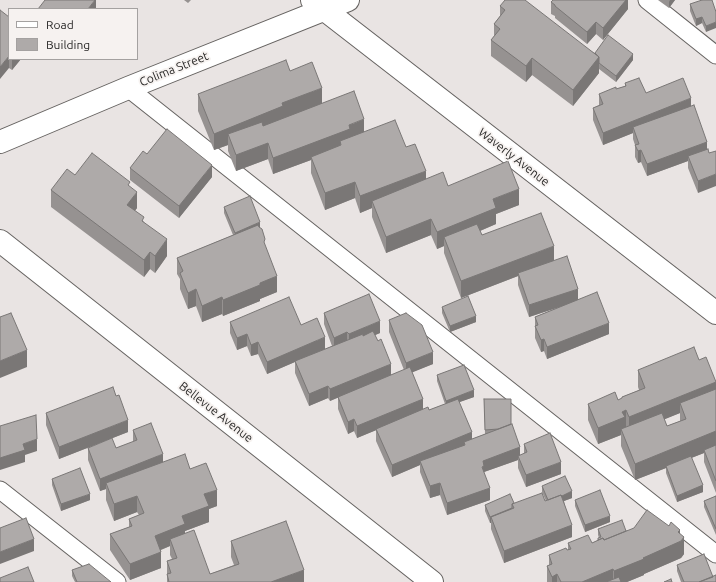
<!DOCTYPE html>
<style>
body{margin:0}
#map{position:relative;width:716px;height:582px;overflow:hidden;background:#e9e4e3;font-family:Ubuntu,sans-serif}
canvas{display:block}
.legend{position:absolute;left:8px;top:8px;width:130px;height:52px;box-sizing:border-box;background:#f6f2f0;border:1px solid #a4a1a0;margin:0;padding:5px 7px;list-style:none;font-size:12px;color:#292827}
.legend li{display:flex;align-items:center;gap:8px;height:20px}
.legend b{width:20px;border:1px solid #a4a1a0}
</style>
<div id="map">
<canvas width="716" height="582"></canvas>
<ul class="legend">
<li><b style="height:5px;background:#fff"></b>Road</li>
<li><b style="height:11px;background:#aeaaa9"></b>Building</li>
</ul>
</div>
<script>
const ctx = document.querySelector('canvas').getContext('2d');
ctx.lineJoin = 'round';
function poly(rows) {
  const path = new Path2D();
  for (const r of rows) {
    path.moveTo(r[0], r[1]);
    for (let i = 2; i < r.length; i += 2) path.lineTo(r[i], r[i + 1]);
  }
  return path;
}
function stroke(path, color, width, dash) {
  ctx.strokeStyle = color;
  ctx.lineWidth = width;
  ctx.lineCap = dash ? 'butt' : 'round';
  ctx.setLineDash(dash || []);
  ctx.stroke(path);
}
function paint(path, color) {
  ctx.fillStyle = color;
  ctx.fill(path, 'evenodd');
}
function label(font, color, halo, rows, align = 'center') {
  ctx.font = font + ' Ubuntu,sans-serif';
  ctx.lineWidth = 3.5;
  ctx.setLineDash([]);
  ctx.textBaseline = 'middle';
  ctx.strokeStyle = halo;
  ctx.fillStyle = color;
  for (const [text, x, y, turn = 0] of rows) {
    ctx.save();
    ctx.translate(x, y);
    ctx.rotate((+turn || 0) * Math.PI / 180);
    ctx.textAlign = isNaN(turn) ? turn : align;
    if (halo) ctx.strokeText(text, 0, 0);
    ctx.fillText(text, 0, 0);
    ctx.restore();
  }
}
const service = poly([
 [647,0,716,55],
 [128,88,716,554],
 [0,490,117,582]
]);
const minor = poly([
 [312,0,716,313],
 [0,142,128,88,348,0],
 [0,241,432,582]
]);
const wall = poly([
 [184,0,191,0,188,3],
 [628,0,628,9,603,40,596,34,587,44,555,18,555,16,551,14,551,2],
 [658,0,675,0,669,8],
 [712,0,706,32,702,23,696,26,690,11,690,4],
 [500,6,595,53,633,60,616,82,599,69,599,73,573,106,532,75,526,82,491,56,491,40,494,36,494,24,500,16],
 [9,59,21,59,12,70,9,68],
 [290,71,322,103,364,132,406,147,426,179,448,186,519,205,496,214,496,224,480,231,482,235,554,261,578,299,609,334,547,359,544,351,541,352,535,338,535,317,559,307,529,317,518,285,518,276,461,298,444,253,444,246,437,249,431,235,386,253,372,217,372,208,360,213,355,198,325,210,311,173,311,160,273,174,268,159,236,171,228,151,228,145,214,150,198,111,198,94],
 [625,83,646,93,691,106,707,142,698,193,688,168,688,161,647,176,641,162,638,163,635,157,635,145,633,139,633,133,603,145,593,120,593,108,599,105,599,94,616,89,625,86],
 [147,154,212,177,179,218,130,180,130,168],
 [75,175,130,187,137,208,135,211,144,222,167,256,155,273,150,269,144,277,51,207,51,190],
 [224,207,260,228,277,292,260,299,260,301,223,316,222,314,202,322,196,306,188,309,180,289,180,279,177,274,177,258,233,235,224,213],
 [442,307,476,322,450,332,442,313],
 [324,313,380,333,375,335,391,375,404,370,389,332,389,320,433,364,412,372,423,409,429,410,445,404,437,381,437,375,474,397,459,402,472,439,485,434,484,399,511,425,520,455,524,454,524,444,561,474,526,487,518,468,518,460,484,472,490,500,447,515,440,495,430,498,420,472,420,465,392,477,376,441,376,430,357,438,354,431,348,434,338,409,338,397,330,401,328,398,309,406,295,373,295,362,267,374,258,354,251,356,247,346,237,350,230,333,230,322,301,325,325,349,332,346,324,324],
 [699,360,716,382,716,493,704,462,704,453,691,458,703,492,677,502,666,473,666,468,635,480,621,446,621,435,598,444,588,420,588,404,618,400,622,399,622,397,639,390,638,387,638,370],
 [680,413,680,421,667,426,664,419],
 [46,413,128,432,59,459,46,425],
 [133,430,163,462,190,469,217,506,209,509,209,522,185,531,185,533,210,574,234,565,231,557,231,541,304,582,167,582,167,561,172,559,170,555,170,546,161,550,161,568,130,580,110,550,110,534,129,527,129,519,139,515,137,512,114,521,106,500,106,489,100,491,88,460,88,448,116,448,133,442],
 [52,479,90,500,61,511,52,485],
 [542,486,572,498,564,501,572,537,504,563,491,529,491,523,490,523,485,511,485,505,545,501,546,501,542,492],
 [716,496,716,535,704,507,704,501],
 [575,500,610,522,585,532,575,506],
 [598,529,680,533,684,554,681,558,644,574,644,575,627,582,547,582,547,566,549,565,549,555,568,550,568,543,592,543,598,540,598,538,599,538,598,535],
 [677,565,713,577,716,582,681,582,677,571],
 [72,570,111,582,75,582,72,576]
]);
const shadedWall = poly([
 [95,0,96,0,96,9,88,9],
 [626,0,628,0,628,9,603,40,603,28],
 [670,0,675,0,669,8,669,2],
 [702,17,702,23,696,26,696,19],
 [596,22,596,34,587,44,587,32],
 [716,22,716,28,706,32,706,26],
 [633,54,633,60,616,82,616,76],
 [9,56,9,68,0,79,0,67],
 [599,57,599,73,573,106,573,90],
 [532,58,532,75,526,82,526,66],
 [12,59,21,59,12,70],
 [322,88,322,104,283,122,228,134,228,145,214,150,214,134,282,103],
 [691,98,691,110,633,127,633,133,603,145,603,133],
 [364,119,364,135,341,145,340,141,340,149,311,157,311,160,273,174,273,158],
 [707,142,707,154,688,156,688,161,647,176,647,164],
 [268,143,268,159,236,171,236,155],
 [641,150,641,162,638,163,638,151],
 [212,165,212,177,179,218,179,206],
 [426,171,426,188,372,201,372,208,360,213,360,196],
 [716,174,716,186,698,193,698,181],
 [355,182,355,198,325,210,325,193],
 [519,189,519,205,496,214,496,224,447,245,444,237,444,246,437,249,437,232,493,199],
 [137,192,137,208,127,221,127,205],
 [431,219,431,235,386,253,386,237],
 [260,222,260,228,235,239,235,233],
 [167,239,167,256,155,273,155,256],
 [554,246,554,262,518,273,518,276,461,298,461,281],
 [150,252,150,269,144,277,144,260],
 [277,276,277,292,260,299,260,301,223,316,223,300,260,283],
 [196,289,196,306,188,309,188,293],
 [578,289,578,301,529,317,529,305],
 [222,297,222,314,202,322,202,306],
 [476,316,476,322,450,332,450,326],
 [380,321,380,333,349,346,349,334],
 [609,323,609,334,547,359,547,347],
 [347,332,347,344,334,350,334,338],
 [247,334,247,346,237,350,237,338],
 [325,337,325,349,267,374,267,362],
 [544,339,544,351,541,352,541,340],
 [258,342,258,354,251,356,251,345],
 [27,350,27,367,0,378,0,361],
 [433,352,433,364,406,375,406,363],
 [391,364,391,376,330,401,330,389],
 [716,382,716,398,680,403,680,413,629,434,629,417],
 [328,386,328,398,309,406,309,394],
 [474,390,474,397,446,407,446,401],
 [423,399,423,411,357,438,357,426],
 [626,410,626,427,625,427,625,434,621,429,621,435,598,444,598,428,622,412],
 [354,419,354,431,348,434,348,422],
 [128,420,128,432,59,459,59,447],
 [716,431,716,448,704,450,704,453,666,468,666,466,666,468,635,480,635,464],
 [472,432,472,444,465,445,464,442,464,447,420,461,420,465,392,477,392,465],
 [37,439,37,451,25,455,25,462,0,470,0,458,23,444],
 [520,447,520,459,518,456,518,460,484,472,484,478,482,479,483,461],
 [163,454,163,466,106,483,106,489,100,491,100,479],
 [561,462,561,474,526,487,526,475],
 [440,483,440,495,430,498,430,486],
 [703,485,703,492,677,502,677,496],
 [490,488,490,500,447,515,447,503],
 [217,490,217,506,209,509,209,522,185,531,185,541,170,539,170,546,155,552,155,536,182,516,204,494],
 [572,491,572,498,548,507,548,501],
 [90,494,90,500,61,511,61,504],
 [137,496,137,512,114,521,114,504],
 [512,508,512,515,491,517,491,523,490,523,490,517],
 [610,516,610,522,585,532,585,525],
 [572,525,572,537,504,563,504,551],
 [680,530,680,542,684,537,684,554,681,558,644,574,644,575,627,582,614,582,614,571,678,532],
 [34,539,34,551,0,564,0,552],
 [161,552,161,568,130,580,130,564],
 [613,569,613,582,582,582],
 [304,570,304,582,271,582],
 [557,574,557,582,552,582,552,577]
]);
const building = poly([
 [45,0,95,0,88,9,38,9,45,0],
 [505,0,525,0,599,57,573,90,532,58,526,66,491,40,500,29,494,24,505,10,500,6,505,0],
 [553,0,626,0,603,28,596,22,587,32,555,6,555,5,551,2,553,0],
 [702,0,712,0,716,12,716,22,706,26,702,17,696,19,690,4,702,0],
 [0,10,9,17,9,56,0,67,0,10],
 [608,35,633,54,616,76,599,63,599,57,595,53,608,35],
 [286,60,290,71,312,62,322,88,282,103,283,106,214,134,198,94,286,60],
 [639,78,646,93,683,78,691,98,603,133,593,108,603,104,599,94,616,87,616,89,626,86,625,83,639,78],
 [354,91,364,119,349,125,350,129,273,158,268,143,236,155,228,134,262,122,263,126,354,91],
 [694,105,707,142,647,164,641,150,638,151,635,145,639,144,633,127,694,105],
 [395,120,406,147,415,144,426,171,360,196,355,182,325,193,311,157,341,145,340,141,395,120],
 [167,129,212,165,179,206,130,168,143,151,147,154,167,129],
 [708,149,709,153,716,151,716,174,698,181,688,156,708,149],
 [92,153,130,182,128,185,137,192,127,205,144,217,142,221,167,239,155,256,150,252,144,260,51,190,67,169,75,175,92,153],
 [508,161,519,189,493,199,496,208,437,232,431,219,386,237,372,201,443,172,448,186,508,161],
 [250,196,260,222,235,233,224,207,250,196],
 [541,213,554,246,461,281,444,237,477,224,482,235,541,213],
 [258,225,259,227,262,229,265,239,264,242,277,276,260,283,260,285,223,300,222,297,202,306,196,289,188,293,180,273,183,271,177,258,258,225],
 [567,256,578,289,529,305,518,273,567,256],
 [597,292,609,323,547,347,544,339,541,340,535,326,538,325,535,317,597,292],
 [369,294,380,321,349,334,347,332,334,338,324,313,369,294],
 [468,296,476,316,450,326,442,307,468,296],
 [289,297,301,325,317,318,325,337,267,362,258,342,251,345,247,334,237,338,230,322,289,297],
 [11,313,27,350,0,361,0,317,11,313],
 [406,313,422,325,433,352,406,363,389,320,406,313],
 [373,331,378,341,381,339,391,364,330,389,328,386,309,394,295,361,363,334,363,336,373,331],
 [694,347,699,360,706,357,716,382,629,417,626,410,622,412,625,417,598,428,588,404,615,392,618,400,622,398,622,397,645,388,638,370,694,347],
 [464,365,474,390,446,401,437,375,464,365],
 [410,367,423,399,357,426,354,419,348,422,338,397,410,367],
 [113,387,116,396,119,395,128,420,59,447,46,413,113,387],
 [716,389,716,431,635,464,621,429,662,413,667,426,686,419,680,403,716,389],
 [458,399,472,432,392,465,376,429,428,407,429,410,458,399],
 [484,399,511,399,511,424,498,429,485,430,484,399],
 [36,415,37,439,23,444,25,450,0,458,0,426,36,415],
 [151,423,163,454,100,479,88,448,112,438,116,448,137,440,133,430,151,423],
 [512,424,520,447,483,461,484,466,482,467,490,488,447,503,440,483,430,486,420,461,465,445,464,442,512,424],
 [550,433,561,462,526,475,518,456,527,452,524,444,550,433],
 [716,445,716,481,704,450,716,445],
 [185,454,190,469,206,463,217,490,204,494,209,506,182,516,185,524,155,536,161,552,130,564,110,534,132,526,129,519,144,513,137,496,114,504,106,483,185,454],
 [691,456,703,485,677,496,666,466,691,456],
 [80,468,90,494,61,504,52,479,80,468],
 [565,476,572,491,562,496,561,495,548,500,542,486,565,476],
 [600,490,610,516,585,525,575,500,600,490],
 [542,493,545,501,561,495,572,525,504,551,491,517,514,508,512,504,542,493],
 [510,494,514,503,512,504,512,508,490,517,485,505,510,494],
 [716,496,716,529,704,501,716,496],
 [647,510,669,526,671,522,680,530,678,532,684,537,681,541,643,558,644,559,614,571,613,569,582,582,561,582,557,574,552,577,547,566,552,564,549,555,566,548,567,550,571,549,568,543,588,535,592,543,603,538,604,540,634,528,647,510],
 [26,518,34,539,0,552,0,528,26,518],
 [622,520,626,531,604,540,603,538,598,540,598,538,601,537,598,529,622,520],
 [286,521,304,570,271,582,169,582,167,574,171,573,167,561,177,558,170,539,194,530,210,574,239,564,231,541,286,521],
 [704,554,713,577,699,582,684,582,677,565,704,554],
 [89,564,111,582,77,582,72,570,89,564],
 [28,567,34,582,0,582,0,578,28,567],
 [716,575,716,582,699,582,716,575],
 [619,577,621,582,606,582,619,577],
 [671,579,672,582,664,582,671,579]
]);
const streetNames = [
 ["Colima Street",174,69,-22],
 ["Waverly Avenue",514,157,38],
 ["Bellevue Avenue",216,412,38]
];
stroke(service, '#666361', 19);
stroke(minor, '#666361', 24);
stroke(service, '#fff', 17);
stroke(minor, '#fff', 22);
paint(wall, '#969291');
paint(shadedWall, '#7a7776');
paint(building, '#aeaaa9');
stroke(building, '#7a7776', 1);
label('12px', '#292827', '#f6f2f0', streetNames);
</script>
